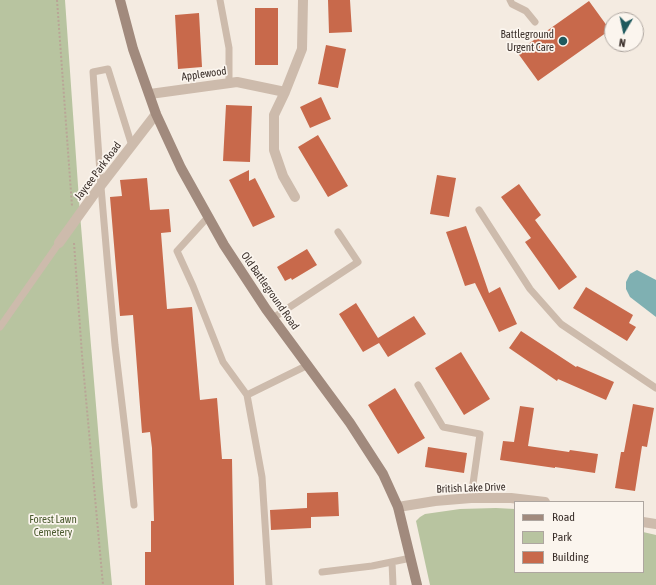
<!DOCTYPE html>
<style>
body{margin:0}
#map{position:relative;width:656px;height:585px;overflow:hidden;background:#f4ebe1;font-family:"Asap Condensed",sans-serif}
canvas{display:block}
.legend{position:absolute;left:514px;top:501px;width:130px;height:72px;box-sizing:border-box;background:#fbf5ee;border:1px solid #aea6a0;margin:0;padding:5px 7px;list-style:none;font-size:12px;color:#3b302b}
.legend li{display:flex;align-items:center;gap:8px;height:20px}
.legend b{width:20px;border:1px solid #aea6a0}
.north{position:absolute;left:604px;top:12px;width:40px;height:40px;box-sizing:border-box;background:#fbf5ee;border:1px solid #aea6a0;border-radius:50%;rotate:189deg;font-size:11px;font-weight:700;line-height:16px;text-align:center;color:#3b302b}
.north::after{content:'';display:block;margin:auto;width:14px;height:18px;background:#1f5a5e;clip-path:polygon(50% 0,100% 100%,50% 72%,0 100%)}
</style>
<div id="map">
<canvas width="656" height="585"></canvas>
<ul class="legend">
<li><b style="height:5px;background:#a18a7d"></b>Road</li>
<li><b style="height:11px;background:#b8c4a0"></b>Park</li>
<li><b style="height:11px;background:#c8694b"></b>Building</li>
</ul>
<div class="north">N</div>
</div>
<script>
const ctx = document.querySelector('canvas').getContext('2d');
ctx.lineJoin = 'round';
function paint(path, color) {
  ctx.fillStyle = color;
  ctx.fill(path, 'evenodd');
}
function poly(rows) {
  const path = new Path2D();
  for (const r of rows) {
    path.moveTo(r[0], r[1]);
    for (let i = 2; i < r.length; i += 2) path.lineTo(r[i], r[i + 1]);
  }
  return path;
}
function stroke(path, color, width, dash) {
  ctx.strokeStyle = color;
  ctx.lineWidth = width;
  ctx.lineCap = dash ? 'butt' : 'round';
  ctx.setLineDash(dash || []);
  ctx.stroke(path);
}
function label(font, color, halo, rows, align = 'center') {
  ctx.font = font + ' "Asap Condensed",sans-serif';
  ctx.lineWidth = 3.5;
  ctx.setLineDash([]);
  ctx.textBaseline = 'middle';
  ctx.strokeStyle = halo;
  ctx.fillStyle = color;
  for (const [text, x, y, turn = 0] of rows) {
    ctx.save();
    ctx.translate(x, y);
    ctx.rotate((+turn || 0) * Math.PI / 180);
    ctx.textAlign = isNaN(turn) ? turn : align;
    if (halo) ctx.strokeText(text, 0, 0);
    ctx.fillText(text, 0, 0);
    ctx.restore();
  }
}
const green = poly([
 [0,0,65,0,80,214,103,489,112,585,0,585],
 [496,508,515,509,515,572,643,572,643,532,656,535,656,585,430,585,416,521,420,517,425,514,460,509]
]);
const water = poly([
 [637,270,656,280,656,317,630,297,626,289,626,282,630,274]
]);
const building = poly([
 [328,0,350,0,352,32,329,33],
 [589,1,610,30,538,81,517,52],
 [255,8,278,8,278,65,255,65],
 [199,13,202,67,178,69,175,15],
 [326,45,346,49,338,88,318,84],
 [321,97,331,119,310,128,300,107],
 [226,105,252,106,250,162,223,161],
 [318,135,348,186,328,197,298,147],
 [249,170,249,181,255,178,275,217,253,227,229,180],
 [437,175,456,178,449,217,430,214],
 [147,178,150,210,169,209,171,232,161,233,167,309,192,307,200,400,217,398,222,459,232,459,234,585,145,585,145,552,151,552,151,521,154,521,152,448,150,432,142,433,133,315,120,316,110,197,122,196,120,180],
 [519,184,541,215,535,220,577,277,559,290,525,242,531,238,501,197],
 [466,226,489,293,500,287,517,324,499,332,475,283,465,286,446,232],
 [307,249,317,265,292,280,291,278,285,281,277,267],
 [586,287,633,315,629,323,636,327,627,341,573,308],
 [356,303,378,338,414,316,426,334,388,357,379,343,363,352,339,314],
 [521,331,576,367,577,366,614,382,606,400,558,379,557,381,509,348],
 [461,352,490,399,464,415,435,368],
 [395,388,425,438,398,454,368,405],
 [633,404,654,408,647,447,642,446,635,491,615,488,621,452,624,452],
 [520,406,534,408,528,446,569,452,570,450,598,454,595,473,555,467,555,468,500,460,503,441,514,442],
 [428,447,467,453,464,473,425,467],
 [338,492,339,516,311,517,311,528,271,530,270,510,307,508,307,493]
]);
const path = poly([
 [57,0,72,206],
 [74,243,82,355,103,585]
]);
const lane = poly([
 [220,0,229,48,229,83],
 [510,0,512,4,526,11,535,22],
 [132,146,108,69,93,72,101,187,108,269,115,345,134,505],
 [479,210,530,289,561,324,656,388],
 [208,217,177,251,193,286,223,362,247,395,262,477,269,585],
 [273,318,358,262,338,232],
 [0,327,59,243],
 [418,385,443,427,480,434,471,498],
 [247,395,308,365],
 [392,562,393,585],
 [322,572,372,566,411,558]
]);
const street = poly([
 [150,94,237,82,285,92],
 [295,197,283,176,274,150,274,115,285,92,302,49,303,0],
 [59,243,92,197,156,114],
 [398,507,435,501,471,498,511,498,545,502],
 [643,522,656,524]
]);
const secondary = poly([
 [120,0,133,49,156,114,181,168,224,245,266,309,350,423,383,474,398,507,417,585]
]);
const markers = [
 [563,41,5,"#1f5a5e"]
];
const poiNames = [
 ["Battleground",554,35],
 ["Urgent Care",554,48]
];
const streetNames = [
 ["Applewood",204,74,-8],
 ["Jaycee Park Road",98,171,-53],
 ["Old Battleground Road",270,291,55],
 ["British Lake Drive",471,488,-2]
];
const parkNames = [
 ["Forest Lawn",53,520],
 ["Cemetery",53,533]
];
paint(green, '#b8c4a0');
paint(water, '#7fb0b2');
paint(building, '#c8694b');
stroke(path, '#b9a596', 2, [2, 2]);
stroke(lane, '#cdbbac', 7);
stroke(street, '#cdbbac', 10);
stroke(secondary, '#a18a7d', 10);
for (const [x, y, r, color] of markers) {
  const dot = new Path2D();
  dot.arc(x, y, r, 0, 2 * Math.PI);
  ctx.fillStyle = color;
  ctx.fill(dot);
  stroke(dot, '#fbf5ee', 1.5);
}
label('11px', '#3b302b', '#fbf5ee', poiNames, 'right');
label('11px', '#3b302b', '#fbf5ee', streetNames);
label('11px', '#4a5a2e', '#fbf5ee', parkNames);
</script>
